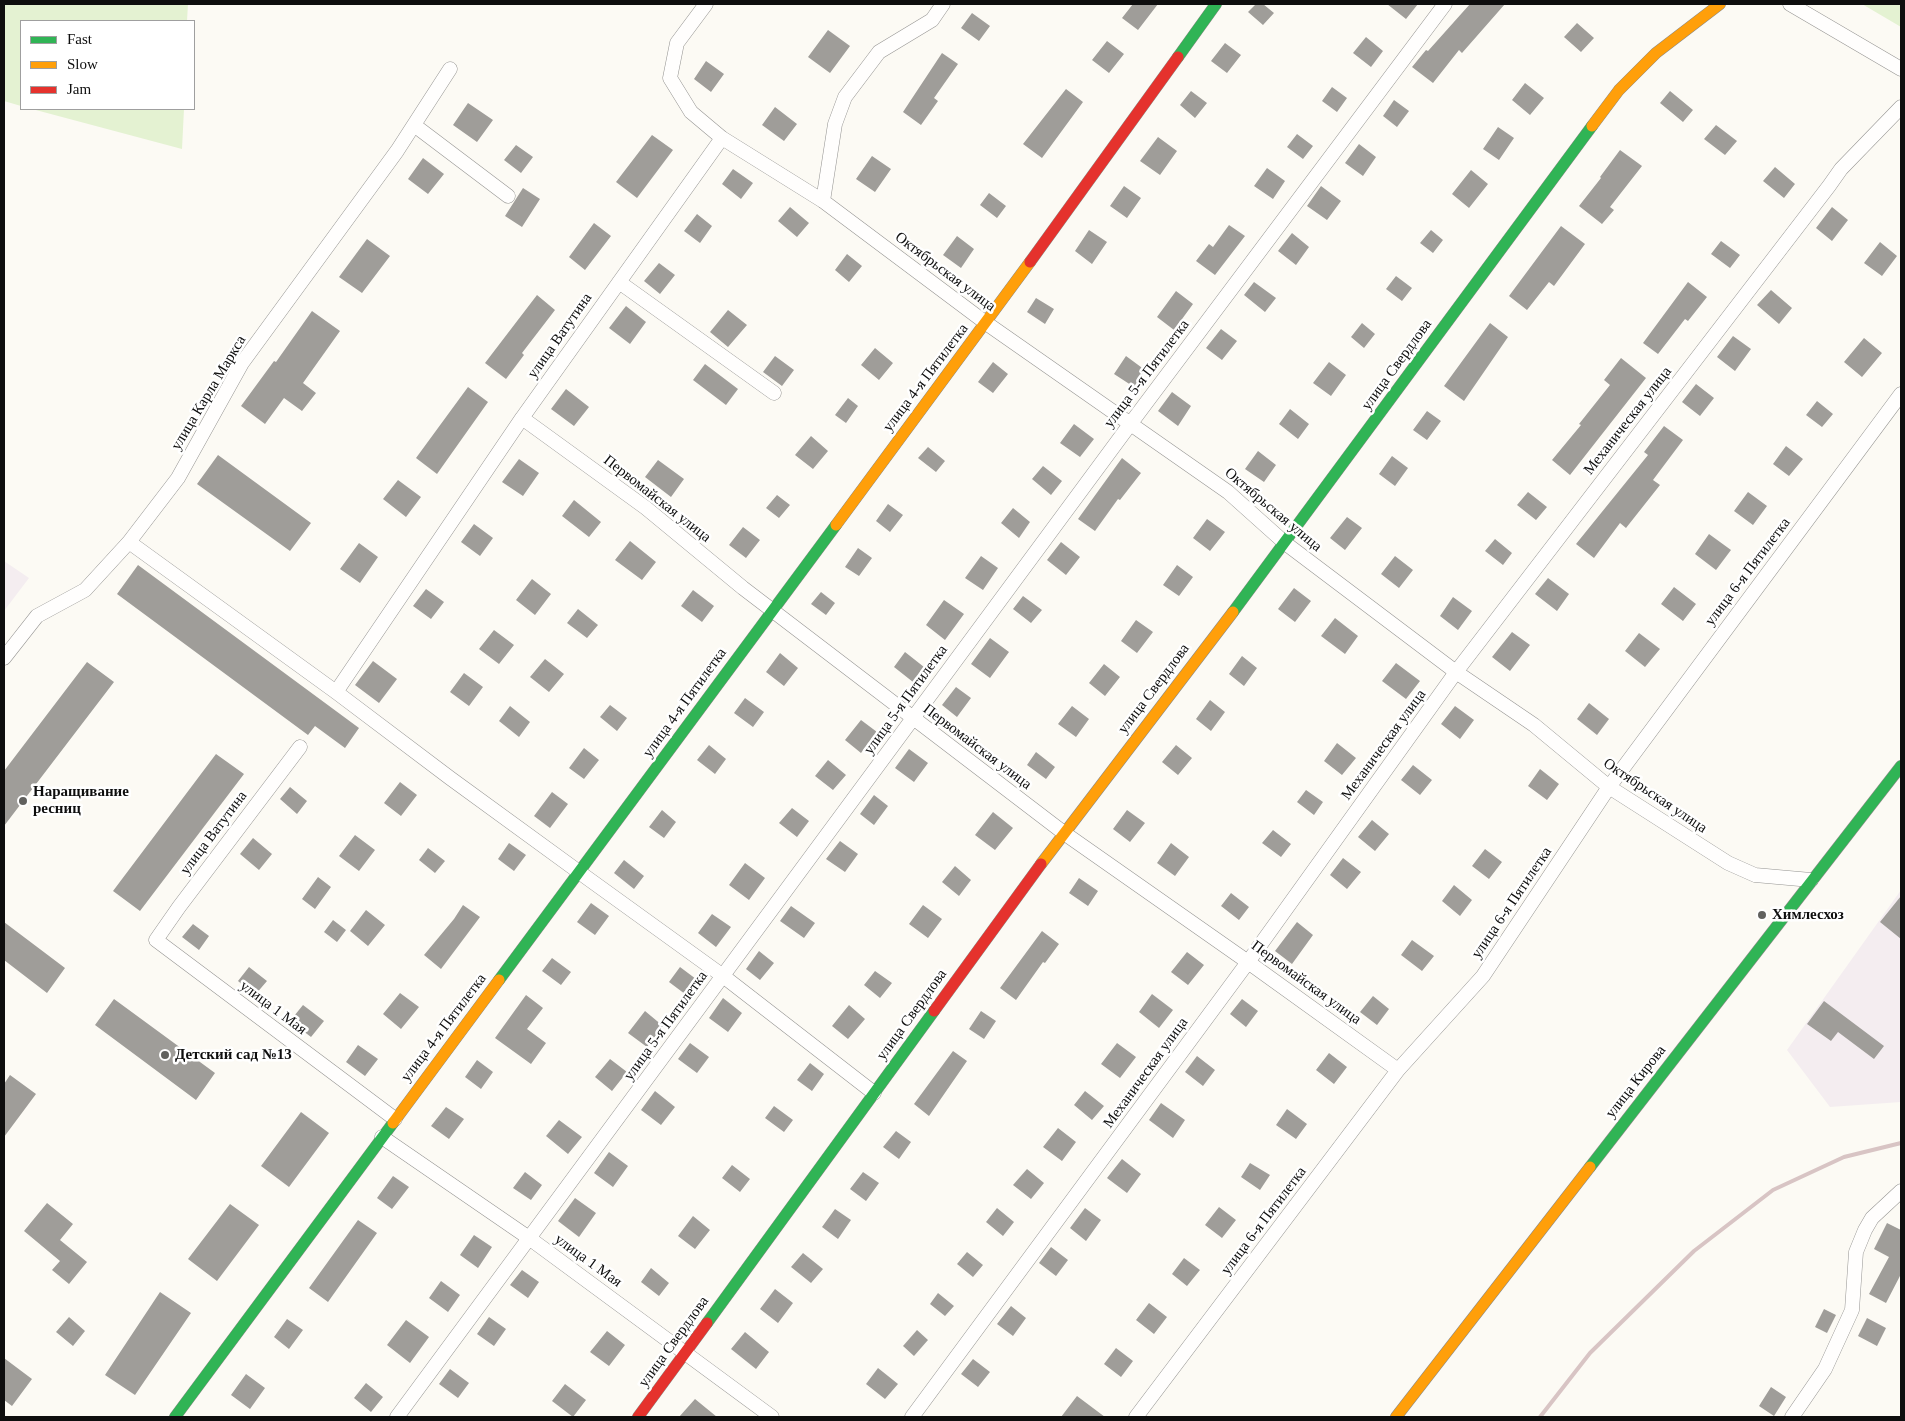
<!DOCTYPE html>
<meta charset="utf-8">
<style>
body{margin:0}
#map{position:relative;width:1905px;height:1421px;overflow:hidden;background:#fcfaf4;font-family:Georgia,serif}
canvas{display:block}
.frame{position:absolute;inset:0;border:5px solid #0e0e0e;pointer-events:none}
.legend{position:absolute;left:20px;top:20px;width:175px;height:90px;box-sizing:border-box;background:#fff;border:1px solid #9f9f9f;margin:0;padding:6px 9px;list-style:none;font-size:15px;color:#0e0e0e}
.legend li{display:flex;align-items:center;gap:10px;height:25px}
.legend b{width:25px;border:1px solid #9f9f9f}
</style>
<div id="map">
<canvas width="1905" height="1421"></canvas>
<div class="frame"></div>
<ul class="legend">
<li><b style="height:6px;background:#30b455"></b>Fast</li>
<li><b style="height:6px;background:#ff9f0a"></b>Slow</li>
<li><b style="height:6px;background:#e5322d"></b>Jam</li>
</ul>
</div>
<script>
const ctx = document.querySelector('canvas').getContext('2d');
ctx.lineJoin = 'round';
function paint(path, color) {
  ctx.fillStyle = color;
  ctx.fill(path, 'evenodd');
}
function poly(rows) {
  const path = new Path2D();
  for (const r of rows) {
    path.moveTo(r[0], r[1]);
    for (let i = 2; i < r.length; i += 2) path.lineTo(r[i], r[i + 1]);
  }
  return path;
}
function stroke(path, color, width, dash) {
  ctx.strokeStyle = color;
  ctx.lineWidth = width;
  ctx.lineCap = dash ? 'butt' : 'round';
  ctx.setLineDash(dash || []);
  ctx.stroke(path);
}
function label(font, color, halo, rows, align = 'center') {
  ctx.font = font + ' Georgia,serif';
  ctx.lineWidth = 5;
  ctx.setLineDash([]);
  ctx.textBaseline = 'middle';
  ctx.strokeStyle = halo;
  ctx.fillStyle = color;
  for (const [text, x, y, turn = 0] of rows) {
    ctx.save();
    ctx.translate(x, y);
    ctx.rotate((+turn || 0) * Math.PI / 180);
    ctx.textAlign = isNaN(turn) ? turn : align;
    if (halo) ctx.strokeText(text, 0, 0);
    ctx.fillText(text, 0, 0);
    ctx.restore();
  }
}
const industrial = poly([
 [4,561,29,578,4,611],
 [1901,890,1901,1102,1830,1107,1787,1050]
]);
const green = poly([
 [4,4,188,4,187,21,21,21,21,106,4,101],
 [1862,4,1901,4,1901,27],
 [32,109,184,109,182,149]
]);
const building = poly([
 [1133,4,1158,4,1138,30,1122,18],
 [1256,4,1263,4,1274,13,1263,25,1248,12],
 [1387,4,1418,4,1406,19],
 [1470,4,1505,4,1462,53,1459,50,1433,83,1412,67,1426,50,1428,51],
 [972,13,990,26,979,41,961,28],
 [1577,23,1594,38,1581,52,1564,37],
 [828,30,850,46,830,73,808,57],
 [1366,37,1383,51,1371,67,1353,53],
 [1107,41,1124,54,1109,73,1092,60],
 [1225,43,1241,55,1227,73,1211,61],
 [942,53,958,64,934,98,938,101,921,125,903,112],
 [706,61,724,74,711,92,694,79],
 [1525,83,1544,98,1530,115,1512,100],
 [1332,87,1347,98,1337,112,1322,101],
 [1066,89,1083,102,1042,158,1023,144],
 [1191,91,1207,103,1195,118,1180,105],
 [1670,91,1693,110,1683,122,1660,103],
 [1394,100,1409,111,1397,127,1383,116],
 [468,103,493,120,477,142,453,125],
 [775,107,797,124,784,141,762,125],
 [1716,125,1737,141,1725,155,1704,139],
 [1498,127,1514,138,1499,160,1483,149],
 [1297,134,1313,146,1303,159,1287,147],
 [652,135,673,150,637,198,616,182],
 [1158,137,1177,151,1160,175,1140,161],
 [1359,144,1376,157,1363,176,1345,163],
 [516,145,533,157,521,173,504,160],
 [1620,150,1642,166,1610,207,1614,210,1602,224,1579,206,1601,178,1600,177],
 [872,156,891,169,875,192,856,179],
 [423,158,444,174,428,194,408,179],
 [1775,167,1795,184,1784,198,1763,181],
 [1267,168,1285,181,1273,199,1254,186],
 [733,169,753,183,741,199,722,184],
 [1471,170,1488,184,1469,208,1452,194],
 [1124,186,1141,198,1127,218,1110,206],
 [1321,186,1341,201,1327,220,1307,206],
 [523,188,540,199,522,227,505,216],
 [989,193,1006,206,997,218,980,205],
 [790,207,809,223,797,237,778,221],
 [1832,207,1848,220,1832,241,1816,228],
 [697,214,712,226,700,243,684,231],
 [594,223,611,236,585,270,569,257],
 [1229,225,1245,236,1215,275,1196,261,1209,244,1213,247],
 [1561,226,1585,244,1554,286,1549,282,1527,310,1509,296],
 [1089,230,1107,242,1092,264,1075,251],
 [1431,230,1443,240,1433,253,1420,243],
 [1292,233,1309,247,1296,265,1278,251],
 [957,236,974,249,961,268,943,255],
 [367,239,390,256,362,293,339,277],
 [1721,241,1740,255,1730,268,1711,254],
 [1880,242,1897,256,1882,276,1864,263],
 [847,254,862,266,849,282,835,270],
 [659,263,675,275,660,294,644,281],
 [1396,276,1412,288,1402,301,1386,289],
 [1254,282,1276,298,1265,312,1244,295],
 [1688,282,1707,297,1688,321,1685,319,1658,354,1643,343],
 [1771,290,1792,308,1779,324,1757,305],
 [1176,291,1193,304,1174,330,1157,317],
 [537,295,555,310,522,353,524,355,506,379,485,363],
 [1036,298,1054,309,1045,324,1027,312],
 [626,306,646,322,630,344,609,328],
 [728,310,747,325,728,347,710,332],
 [312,311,340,331,303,383,316,393,302,411,284,398,265,424,241,406,274,361,276,362],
 [1362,323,1375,334,1364,348,1351,337],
 [1490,323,1508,337,1464,401,1444,386],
 [1221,329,1237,341,1222,360,1206,348],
 [1733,336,1751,349,1735,371,1717,357],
 [1864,338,1882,353,1862,377,1844,362],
 [875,348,893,363,879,380,861,365],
 [775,356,794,370,782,386,763,372],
 [1126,356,1145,370,1134,387,1114,374],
 [1621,358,1646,378,1570,475,1552,460,1581,425,1579,424,1610,385,1604,380],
 [993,362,1008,374,993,393,978,382],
 [1329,362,1346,375,1331,396,1313,383],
 [705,364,738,389,726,405,693,380],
 [1696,384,1714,398,1700,416,1682,402],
 [468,387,488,402,437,474,416,458],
 [566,389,589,407,574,426,551,409],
 [1172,392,1191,406,1178,426,1158,411],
 [848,398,858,406,846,423,835,415],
 [1817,401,1833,414,1822,427,1806,415],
 [1290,409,1309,424,1298,439,1279,424],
 [1427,411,1441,421,1427,440,1413,430],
 [1074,424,1094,439,1080,457,1060,443],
 [1664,426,1683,440,1653,480,1660,485,1626,528,1620,523,1594,558,1576,544,1648,455,1644,452],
 [811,436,828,451,813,469,795,455],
 [1786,446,1803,459,1789,476,1773,464],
 [928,447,945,461,936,472,918,458],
 [1258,451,1276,465,1264,482,1245,469],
 [218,455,311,523,290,551,197,484],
 [1392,456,1408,468,1395,486,1379,474],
 [1122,458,1141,473,1120,500,1118,499,1095,531,1078,519],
 [519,459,539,473,523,496,502,482],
 [658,460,684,479,671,497,645,477],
 [1043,466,1062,481,1051,495,1032,479],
 [398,480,421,497,406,517,383,499],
 [1528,492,1547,507,1536,520,1517,505],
 [1748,492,1767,506,1753,525,1734,511],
 [777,495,790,505,779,518,766,508],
 [574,500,601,522,589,537,562,516],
 [888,504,903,515,890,532,876,521],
 [1013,508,1030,522,1019,538,1001,523],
 [1347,517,1362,528,1345,550,1330,538],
 [1207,519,1225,532,1210,551,1193,538],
 [474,524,493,538,480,556,461,542],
 [743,527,760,540,746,558,729,545],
 [1709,534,1731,550,1716,570,1695,554],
 [1495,539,1512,553,1503,565,1485,551],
 [630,541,656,562,642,580,615,560],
 [1061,542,1080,557,1066,575,1047,560],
 [359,543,378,557,360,583,340,569],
 [858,548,872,558,859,576,845,567],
 [981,556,998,568,983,590,965,578],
 [1395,556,1413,570,1399,588,1381,574],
 [138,565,359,728,345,748,315,726,308,735,117,594],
 [1177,565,1193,577,1179,596,1163,585],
 [1548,578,1569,594,1557,611,1535,594],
 [532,579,551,594,535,615,516,600],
 [1674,587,1696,604,1683,621,1661,604],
 [1294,588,1311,601,1295,622,1278,609],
 [426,589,444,602,431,619,413,606],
 [693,590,714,606,702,622,681,606],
 [821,592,835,603,826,615,811,604],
 [1023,596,1042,610,1031,623,1013,609],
 [1453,597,1472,611,1458,630,1440,616],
 [944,600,964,614,945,640,926,625],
 [578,609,598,625,587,638,567,623],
 [1335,618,1358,636,1345,654,1321,636],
 [1136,620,1153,632,1137,653,1121,641],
 [494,630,514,645,499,664,479,649],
 [1512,632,1530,645,1510,671,1492,657],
 [1639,633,1660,649,1645,667,1625,651],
 [990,638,1009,652,990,678,971,664],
 [905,652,924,667,913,682,894,667],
 [780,653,798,668,784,686,766,672],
 [1242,656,1257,668,1244,686,1229,674],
 [545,659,564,674,549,692,530,677],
 [373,661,397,679,379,703,355,685],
 [87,662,114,682,4,826,4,771],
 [1396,663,1420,681,1406,699,1382,681],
 [1104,664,1120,677,1105,696,1089,683],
 [464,673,483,687,469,706,450,692],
 [956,687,971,698,957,717,942,705],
 [745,698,764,712,753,727,734,713],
 [1210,700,1225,712,1211,731,1196,719],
 [1589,703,1609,719,1597,735,1577,719],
 [610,705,627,718,617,731,600,717],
 [510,706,530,722,519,737,499,721],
 [1072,706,1089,719,1076,737,1058,724],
 [1455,706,1474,720,1460,739,1441,724],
 [861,720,877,732,861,753,845,740],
 [1337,743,1356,758,1342,775,1324,761],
 [709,745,726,759,715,774,697,760],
 [1176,745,1192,758,1178,775,1162,762],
 [584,748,599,760,584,779,569,768],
 [909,749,928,763,914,782,895,768],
 [1036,752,1055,767,1046,779,1027,765],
 [216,754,244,774,140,911,113,891],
 [828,760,846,775,833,790,815,776],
 [1413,765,1432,780,1420,795,1401,780],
 [1540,769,1559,784,1547,800,1528,786],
 [400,782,417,795,401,816,384,803],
 [290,787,307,801,297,814,280,799],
 [1306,790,1323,802,1314,815,1297,802],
 [552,792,568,804,550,828,534,816],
 [874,795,888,806,874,825,860,814],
 [792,808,809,821,797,837,779,823],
 [662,810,676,822,664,838,649,827],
 [1127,810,1145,823,1130,842,1113,829],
 [993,812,1013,828,995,850,975,835],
 [1372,820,1389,834,1375,851,1358,837],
 [1273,830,1291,844,1281,857,1262,843],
 [355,835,375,850,359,871,339,856],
 [253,838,272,854,259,870,240,854],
 [840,841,858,854,845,872,826,859],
 [509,843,526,855,514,871,498,859],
 [1171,843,1189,857,1175,876,1157,863],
 [428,848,445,861,435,873,419,860],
 [1485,849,1502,862,1489,879,1472,866],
 [1343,858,1361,872,1347,889,1330,875],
 [624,860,644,876,634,889,614,873],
 [745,863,765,878,749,900,729,885],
 [955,866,971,880,959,896,942,882],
 [318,877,331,887,315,909,302,899],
 [1079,878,1098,891,1088,906,1069,893],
 [1454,885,1472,900,1460,916,1442,901],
 [1231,893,1249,907,1239,920,1221,906],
 [1901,896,1901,939,1880,922],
 [591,903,609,916,595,935,577,922],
 [463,905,480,917,441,969,424,955,454,919],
 [923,905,942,919,928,938,909,924],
 [791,906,815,923,804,938,780,921],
 [366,910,385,925,368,946,350,931],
 [712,914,731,927,716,947,698,933],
 [333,920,346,930,337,942,324,932],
 [4,922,65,968,47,993,4,960],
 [1297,922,1313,935,1292,964,1275,951],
 [193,924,209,936,199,950,182,937],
 [1042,931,1059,944,1045,963,1043,962,1016,1000,1000,988],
 [1412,940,1434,956,1422,971,1401,955],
 [759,951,774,963,760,980,746,969],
 [1187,952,1204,965,1188,985,1171,972],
 [552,958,571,972,561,985,542,971],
 [249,967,267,981,255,995,238,981],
 [680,967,696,979,685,994,669,982],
 [875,971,892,983,880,998,864,985],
 [400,993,419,1007,401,1029,383,1014],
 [1152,994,1173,1010,1159,1028,1139,1012],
 [526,995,543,1008,527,1029,546,1043,531,1064,495,1038],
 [1373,996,1389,1009,1377,1025,1360,1012],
 [723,998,742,1013,728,1032,709,1018],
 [114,999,215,1073,196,1100,95,1025],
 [1242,999,1258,1011,1246,1027,1230,1014],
 [1824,1001,1884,1046,1874,1059,1838,1032,1831,1041,1807,1024],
 [303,1005,324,1021,311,1037,290,1021],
 [849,1005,865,1019,848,1039,832,1026],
 [645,1011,663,1026,647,1047,628,1033],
 [981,1011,996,1021,984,1039,969,1029],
 [690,1043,709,1057,697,1073,678,1059],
 [1117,1043,1136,1057,1120,1078,1101,1064],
 [358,1045,378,1059,365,1076,346,1062],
 [953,1051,967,1061,929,1116,914,1104],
 [1329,1053,1347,1067,1334,1084,1316,1070],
 [1197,1056,1215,1070,1203,1086,1185,1072],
 [610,1059,627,1072,612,1091,595,1077],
 [477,1060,493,1072,481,1089,465,1077],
 [810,1063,824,1074,812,1091,797,1080],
 [10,1075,36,1094,4,1137,4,1084],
 [655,1091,675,1107,661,1125,641,1110],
 [1085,1091,1104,1106,1092,1120,1074,1105],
 [1161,1103,1185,1120,1173,1138,1149,1120],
 [774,1106,793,1120,784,1132,765,1118],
 [446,1107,464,1119,449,1139,431,1126],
 [1287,1109,1307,1124,1296,1139,1276,1125],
 [301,1112,329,1133,289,1187,261,1166],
 [559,1120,582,1137,568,1154,546,1136],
 [1058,1128,1076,1142,1062,1161,1043,1147],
 [896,1131,911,1142,899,1159,883,1147],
 [609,1152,628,1166,613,1187,594,1173],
 [1122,1159,1141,1174,1127,1193,1107,1178],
 [1250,1163,1270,1175,1260,1190,1241,1177],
 [732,1165,750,1179,740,1192,722,1178],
 [1027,1169,1044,1183,1031,1199,1013,1185],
 [525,1172,542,1185,531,1200,513,1188],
 [863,1172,879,1183,866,1201,850,1189],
 [393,1176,409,1187,392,1209,377,1198],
 [575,1198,596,1213,579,1237,558,1221],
 [47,1203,73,1224,60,1240,87,1262,69,1284,52,1270,60,1261,24,1231],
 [230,1204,259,1225,217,1281,188,1259],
 [1219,1207,1236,1220,1222,1238,1205,1225],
 [997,1208,1014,1222,1003,1236,986,1222],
 [1085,1208,1101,1220,1086,1241,1070,1228],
 [835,1209,851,1220,838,1239,822,1227],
 [693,1216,710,1230,695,1249,678,1236],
 [358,1220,377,1233,328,1302,309,1288],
 [1887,1223,1901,1230,1901,1274,1886,1303,1869,1294,1889,1257,1874,1249],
 [474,1235,492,1247,478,1268,460,1255],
 [1051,1247,1068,1260,1056,1276,1039,1263],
 [967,1252,983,1265,973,1277,957,1264],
 [803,1253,823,1269,811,1283,791,1267],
 [1184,1258,1200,1270,1187,1286,1172,1274],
 [651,1268,669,1283,659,1296,641,1282],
 [522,1270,539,1282,528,1298,510,1285],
 [441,1281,460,1295,448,1312,429,1298],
 [775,1289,793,1303,778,1323,760,1309],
 [160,1292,191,1313,135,1395,105,1375],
 [938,1293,954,1306,945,1316,930,1304],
 [1149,1303,1167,1317,1154,1334,1136,1320],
 [1011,1306,1026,1318,1013,1336,997,1324],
 [1824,1309,1836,1315,1827,1333,1815,1327],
 [69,1317,85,1331,73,1346,56,1332],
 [489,1317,506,1329,494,1346,477,1334],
 [1867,1318,1886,1328,1877,1346,1858,1336],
 [287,1319,303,1330,289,1349,274,1337],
 [406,1320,429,1337,410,1363,387,1345],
 [917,1330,928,1340,914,1356,903,1346],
 [607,1331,625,1345,609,1366,590,1352],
 [745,1332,769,1352,756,1369,731,1349],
 [1116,1348,1133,1361,1121,1377,1104,1364],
 [4,1358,32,1379,12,1406,4,1400],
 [973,1359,990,1372,978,1387,961,1374],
 [878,1368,898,1384,885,1399,866,1384],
 [450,1369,469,1383,458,1398,439,1384],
 [246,1374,265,1388,250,1409,231,1395],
 [366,1383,383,1397,371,1412,354,1398],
 [565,1384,586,1400,573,1417,552,1401],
 [1771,1387,1786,1397,1774,1416,1759,1406],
 [1077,1396,1105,1417,1061,1417],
 [695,1399,717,1417,679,1417]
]);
const street = poly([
 [1790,4,1901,69],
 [414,125,508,196],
 [722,138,823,201,986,323,1228,492,1285,543,1456,672,1534,725,1609,787,1728,863,1755,875,1811,880],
 [823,201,835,124,845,97,879,52,932,20,943,4],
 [619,282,774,393],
 [522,418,646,508,743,588,1064,833,1248,962,1398,1070],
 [129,542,336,692,450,778,579,872,723,976,874,1093],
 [4,658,37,616,85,590,129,542,178,478,242,363,397,151,450,69],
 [336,692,522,418,722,138,691,112,670,78,677,43,706,4],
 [300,747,179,907,156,940,395,1119],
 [382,1137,529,1238,772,1417],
 [397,1417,1131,423,1445,4],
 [912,1417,1248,962,1456,672,1829,186,1841,169,1901,107],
 [1136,1417,1398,1070,1483,976,1609,787,1901,394],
 [1792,1417,1825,1369,1852,1310,1856,1252,1865,1230,1872,1218,1901,1191]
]);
const fast = poly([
 [1178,57,1216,4],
 [1233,612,1592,126],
 [499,980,836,525],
 [1590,1167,1901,766],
 [707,1323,934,1011],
 [175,1417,393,1123]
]);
const slow = poly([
 [1592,126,1619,90,1656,53,1720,4],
 [836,525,1030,262],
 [1041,864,1233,612],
 [393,1123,499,980],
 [1396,1417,1590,1167]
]);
const jam = poly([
 [1030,262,1178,57],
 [934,1011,1041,864],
 [638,1417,707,1323]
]);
const rail = poly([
 [1540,1417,1590,1353,1694,1251,1773,1190,1844,1157,1901,1143]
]);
const markers = [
 [23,801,5,"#61615e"],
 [1762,915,5,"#61615e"],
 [165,1055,5,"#61615e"]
];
const streetNames = [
 ["Октябрьская улица",945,272,37],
 ["улица Ватутина",560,336,-55],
 ["улица Свердлова",1397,365,-54],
 ["улица 5-я Пятилетка",1147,374,-53],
 ["улица 4-я Пятилетка",926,378,-53],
 ["улица Карла Маркса",209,393,-59],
 ["Механическая улица",1628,421,-52],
 ["Первомайская улица",657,499,38],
 ["Октябрьская улица",1273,510,40],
 ["улица 6-я Пятилетка",1748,572,-53],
 ["улица Свердлова",1154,689,-53],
 ["улица 5-я Пятилетка",906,700,-54],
 ["улица 4-я Пятилетка",685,703,-54],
 ["Механическая улица",1384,745,-54],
 ["Первомайская улица",977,747,37],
 ["Октябрьская улица",1655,796,34],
 ["улица Ватутина",214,833,-53],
 ["улица 6-я Пятилетка",1512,903,-56],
 ["Первомайская улица",1306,983,36],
 ["улица 1 Мая",273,1008,37],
 ["улица Свердлова",912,1015,-54],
 ["улица 5-я Пятилетка",666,1026,-54],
 ["улица 4-я Пятилетка",444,1028,-53],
 ["Механическая улица",1146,1073,-54],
 ["улица Кирова",1636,1082,-52],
 ["улица 6-я Пятилетка",1264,1221,-53],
 ["улица 1 Мая",588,1261,36],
 ["улица Свердлова",674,1342,-54]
];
const poiNames = [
 ["Наращивание",33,792],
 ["ресниц",33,809],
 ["Химлесхоз",1772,915],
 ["Детский сад №13",175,1055]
];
paint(industrial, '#f4edf0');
paint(green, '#e4f2d2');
paint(building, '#9f9d99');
stroke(street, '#959492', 15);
stroke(fast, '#8c8b88', 12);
stroke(slow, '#8c8b88', 12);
stroke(jam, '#8c8b88', 12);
stroke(street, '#fffefd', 14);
stroke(fast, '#30b455', 11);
stroke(slow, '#ff9f0a', 11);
stroke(jam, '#e5322d', 11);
stroke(rail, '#d8c4c4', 4);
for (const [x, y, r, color] of markers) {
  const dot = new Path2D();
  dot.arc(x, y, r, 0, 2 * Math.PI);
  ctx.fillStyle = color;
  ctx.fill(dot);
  stroke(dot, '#fff', 2);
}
label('15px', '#0e0e0e', '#fff', streetNames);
label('bold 15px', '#0e0e0e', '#fff', poiNames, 'left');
</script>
